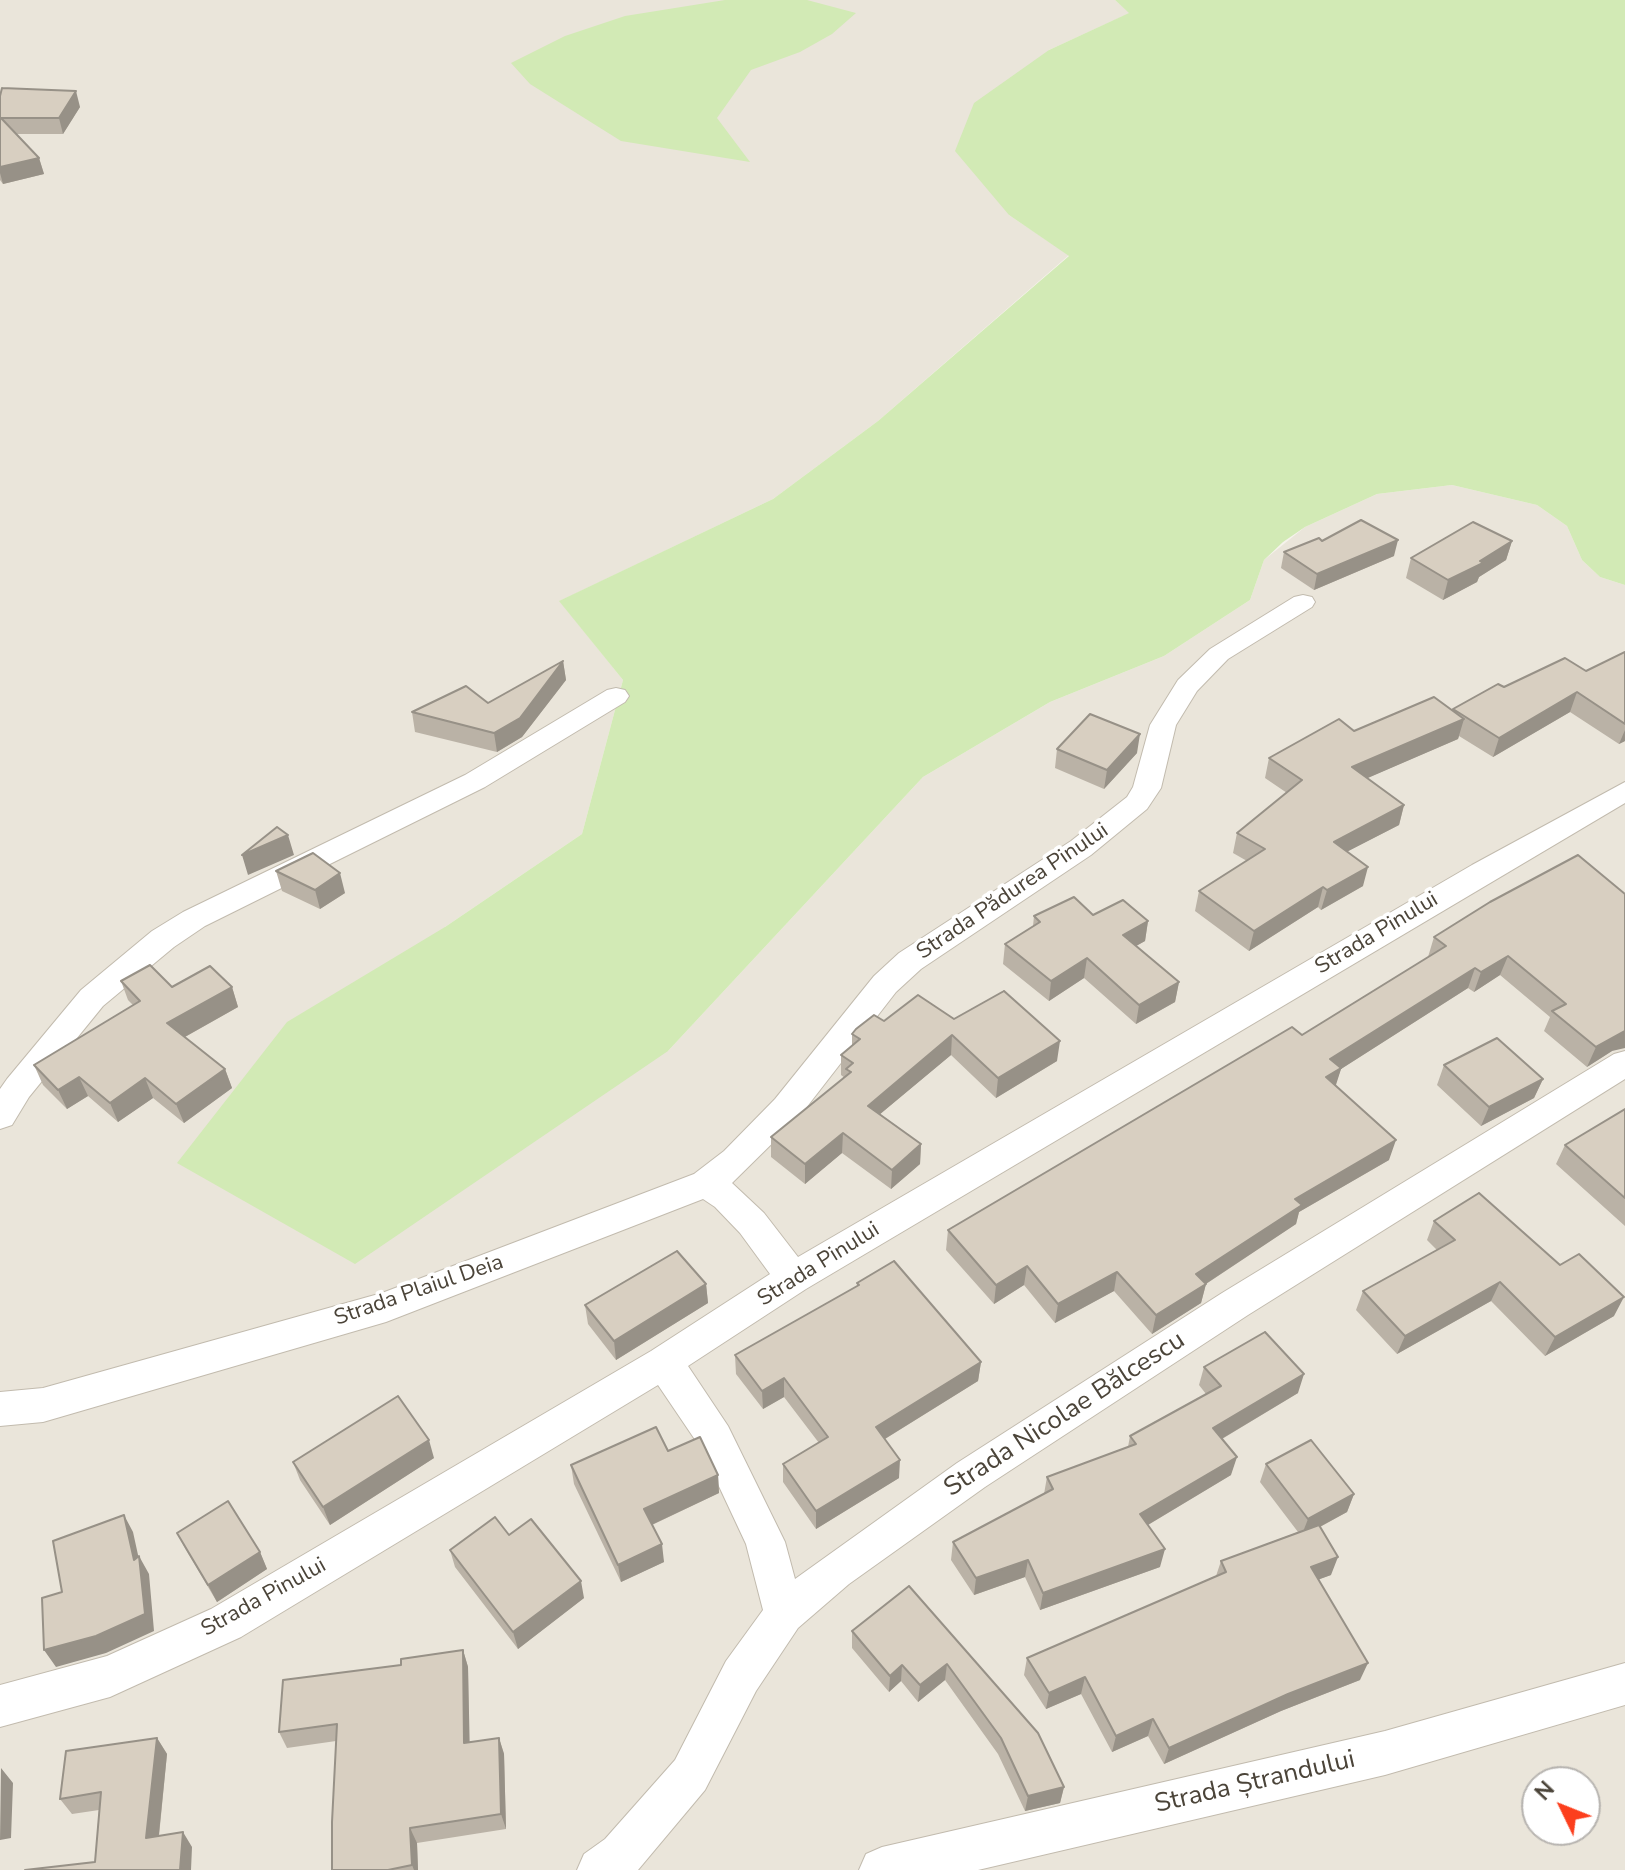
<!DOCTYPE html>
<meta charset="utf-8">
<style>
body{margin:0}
#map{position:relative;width:1625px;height:1870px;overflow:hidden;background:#f6f3ec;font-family:"Nunito Sans",sans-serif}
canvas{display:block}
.north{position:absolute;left:1521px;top:1766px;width:80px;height:80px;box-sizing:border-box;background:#fff;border:2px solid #b7b4b0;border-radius:50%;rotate:313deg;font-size:22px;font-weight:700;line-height:32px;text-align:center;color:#4b4439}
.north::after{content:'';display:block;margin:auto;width:28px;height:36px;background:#fc3f1d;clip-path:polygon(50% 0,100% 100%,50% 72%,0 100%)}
</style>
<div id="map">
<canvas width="1625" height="1870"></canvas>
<div class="north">N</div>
</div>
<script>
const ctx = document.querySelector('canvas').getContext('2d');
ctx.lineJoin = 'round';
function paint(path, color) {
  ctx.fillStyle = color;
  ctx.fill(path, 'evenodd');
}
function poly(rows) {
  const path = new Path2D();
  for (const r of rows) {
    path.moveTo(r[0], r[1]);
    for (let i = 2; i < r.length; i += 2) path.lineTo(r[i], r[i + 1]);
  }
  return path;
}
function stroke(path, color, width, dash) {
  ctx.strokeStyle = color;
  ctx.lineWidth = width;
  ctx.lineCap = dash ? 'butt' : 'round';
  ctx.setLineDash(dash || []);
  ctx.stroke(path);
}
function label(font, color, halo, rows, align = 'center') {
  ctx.font = font + ' "Nunito Sans",sans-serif';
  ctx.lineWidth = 7;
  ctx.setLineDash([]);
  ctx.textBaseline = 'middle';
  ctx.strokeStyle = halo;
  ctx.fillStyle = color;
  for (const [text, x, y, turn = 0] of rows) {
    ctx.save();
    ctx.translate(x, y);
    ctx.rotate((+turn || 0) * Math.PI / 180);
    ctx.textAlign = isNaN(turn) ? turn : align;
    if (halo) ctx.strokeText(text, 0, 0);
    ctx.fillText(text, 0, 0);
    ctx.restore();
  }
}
const residential = poly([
 [0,0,1115,0,1130,13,1049,50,1009,215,1069,255,878,421,773,499,560,601,623,680,582,834,445,927,668,1051,923,777,1050,702,1164,656,1250,600,1264,560,1305,527,1377,494,1452,485,1537,505,1567,526,1582,560,1600,577,1625,585,1625,1870,0,1870],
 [1537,1782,1585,1782,1585,1830,1537,1830]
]);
const green = poly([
 [807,0,856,13,832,34,800,52,751,70,717,118,750,162,621,141,530,84,511,63,565,36,625,16,725,0],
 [1115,0,1625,0,1625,585,1600,577,1582,560,1567,526,1537,505,1452,485,1377,494,1305,527,1283,542,1264,560,1250,600,1164,656,1050,702,923,777,668,1051,355,1264,177,1163,287,1022,445,927,582,834,623,680,559,601,773,499,878,421,1069,256,1009,215,955,151,974,103,1049,50,1129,13]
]);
const street = poly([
 [1303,595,1312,597,1315,602,1312,607,1228,659,1197,691,1176,725,1161,788,1147,809,1091,855,921,969,896,992,799,1117,732,1183,764,1213,798,1257,1472,865,1625,782,1625,803,806,1289,688,1366,728,1426,785,1542,795,1579,957,1463,1222,1293,1614,1054,1625,1051,1625,1079,1248,1315,985,1487,849,1584,798,1628,756,1691,705,1790,638,1870,577,1870,584,1854,605,1839,675,1760,726,1661,763,1610,746,1544,702,1450,658,1385,241,1637,110,1697,0,1727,0,1685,107,1656,211,1609,651,1351,770,1274,740,1233,715,1207,703,1199,386,1322,43,1422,0,1426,0,1392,43,1388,382,1293,694,1174,724,1151,775,1099,874,976,899,953,1071,841,1127,797,1133,787,1150,725,1178,680,1210,649,1294,597,1303,595],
 [616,688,625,690,629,696,625,702,485,787,205,926,174,947,103,1006,29,1097,12,1125,0,1129,0,1089,7,1079,81,990,152,931,183,912,465,775,607,690,616,688],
 [1625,1663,1625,1705,1385,1775,978,1870,859,1870,866,1854,882,1847,1385,1731,1625,1663]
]);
const wall = poly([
 [0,96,80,107,63,134,16,134,39,158,44,174,3,184,0,180],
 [1322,541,1394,556,1314,590,1281,568,1284,552],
 [1512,541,1506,560,1479,577,1477,582,1443,600,1406,578,1411,558],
 [1625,652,1625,741,1619,744,1570,712,1493,757,1459,736,1458,739,1367,778,1404,805,1399,825,1348,851,1363,886,1321,910,1318,907,1249,951,1195,911,1199,891,1247,861,1233,853,1237,833,1287,793,1265,778,1269,758,1354,731,1453,711,1453,709,1504,687,1586,671],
 [563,661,566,680,522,737,497,752,415,732,412,712,488,703],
 [1057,749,1137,753,1104,789,1055,768],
 [276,871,345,893,320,909,282,891],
 [1490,902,1612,1051,1587,1067,1544,1031,1550,1017,1500,975,1474,992,1468,988,1341,1069,1335,1085,1389,1160,1299,1212,1296,1224,1206,1284,1201,1303,1152,1334,1114,1291,1055,1323,1024,1285,994,1304,946,1250,948,1230,1302,1035,1428,957,1434,937],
 [1093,915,1148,921,1145,941,1136,946,1179,982,1175,1002,1136,1024,1084,978,1049,1001,1003,964,1005,944,1033,926,1034,916],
 [121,981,172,987,232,987,238,1007,185,1037,225,1069,232,1088,184,1123,153,1098,118,1122,88,1096,67,1109,43,1085,34,1065,133,1005,128,1000],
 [954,1019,1057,1061,996,1098,951,1055,880,1114,921,1144,920,1164,891,1189,842,1153,805,1184,771,1157,771,1137,845,1078,841,1075,841,1055,852,1046,852,1034,884,1021],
 [1444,1065,1543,1079,1534,1098,1481,1126,1437,1085],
 [1625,1109,1625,1226,1556,1164,1565,1145],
 [1434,1221,1614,1316,1545,1356,1491,1301,1397,1354,1356,1310,1363,1291,1437,1250,1427,1240],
 [857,1283,981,1362,978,1381,885,1439,899,1478,816,1529,783,1482,783,1464,819,1443,784,1397,763,1409,736,1374,735,1355,857,1286],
 [706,1284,708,1303,616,1360,588,1324,585,1305],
 [1204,1367,1298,1393,1222,1439,1231,1475,1148,1525,1160,1567,1040,1610,1025,1577,974,1595,951,1560,953,1542,1044,1494,1047,1477,1128,1447,1130,1436,1206,1394,1199,1385],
 [668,1451,718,1475,719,1493,652,1525,664,1562,621,1582,574,1484,571,1465],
 [434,1458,330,1525,300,1480,293,1462],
 [1266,1464,1354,1494,1347,1512,1320,1527,1331,1575,1319,1579,1360,1680,1281,1711,1164,1764,1148,1736,1112,1752,1081,1694,1046,1709,1024,1675,1027,1658,1216,1576,1221,1561,1298,1532,1260,1482],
 [177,1533,260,1552,267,1569,217,1602,186,1550],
 [509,1535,584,1598,518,1649,455,1567,450,1550],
 [909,1586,1064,1787,1060,1803,1025,1811,998,1754,945,1680,918,1702,901,1681,889,1692,852,1648,852,1631],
 [463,1650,468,1667,469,1742,499,1738,504,1754,506,1829,417,1843,418,1870,332,1870,336,1741,287,1748,279,1732,401,1665],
 [157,1738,167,1754,159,1836,192,1847,95,1862,99,1810,72,1814,60,1799]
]);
const shadedWall = poly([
 [76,91,80,107,63,134,59,118],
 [39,158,44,174,3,184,0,173,0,167],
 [1398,540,1394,556,1314,590,1317,574],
 [1512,541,1506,560,1479,577,1477,582,1443,600,1448,580],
 [563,661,566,680,522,737,497,752,494,733],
 [1577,692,1570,712,1493,757,1499,738],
 [1464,719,1458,739,1347,787,1352,767],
 [1625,730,1625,741,1619,744],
 [1140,734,1137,753,1104,789,1107,770],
 [1404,805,1399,825,1329,861,1334,842],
 [288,835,294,855,248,875,242,855],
 [1368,867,1363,886,1321,910,1327,890],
 [340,873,345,893,320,909,315,890],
 [1323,887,1318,907,1249,951,1254,931],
 [1148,921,1145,941,1120,955,1123,935],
 [1508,956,1500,975,1474,992,1481,972],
 [1087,958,1084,978,1049,1001,1051,981],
 [1475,968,1468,988,1341,1069,1335,1088,1326,1078,1330,1059],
 [1179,982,1175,1002,1136,1024,1139,1005],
 [232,987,238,1007,174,1043,167,1023],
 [1625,1031,1625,1048,1612,1051,1587,1067,1596,1047],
 [952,1035,951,1055,867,1125,868,1106],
 [1060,1041,1057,1061,996,1098,998,1078],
 [225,1069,232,1088,184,1123,176,1104],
 [79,1077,88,1096,67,1109,58,1090],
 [145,1078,153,1098,118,1122,110,1103],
 [1543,1079,1534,1098,1481,1126,1489,1107],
 [843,1133,842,1153,805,1184,805,1164],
 [1396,1140,1389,1160,1299,1212,1296,1224,1192,1293,1196,1274,1295,1199],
 [921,1144,920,1164,891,1189,892,1170],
 [1027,1266,1024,1285,994,1304,996,1285],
 [1117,1272,1114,1291,1055,1323,1058,1304],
 [1500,1282,1491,1301,1397,1354,1405,1336],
 [706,1284,708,1303,616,1360,614,1341],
 [1206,1284,1201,1303,1152,1334,1156,1315],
 [1624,1297,1614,1316,1545,1356,1555,1337],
 [981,1362,978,1381,875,1445,876,1427],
 [1304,1374,1298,1393,1208,1447,1213,1428],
 [784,1378,784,1397,763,1409,762,1391],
 [429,1440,434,1458,330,1525,323,1507],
 [1237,1457,1231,1475,1136,1532,1140,1514],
 [900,1460,899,1478,816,1529,816,1511],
 [718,1475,719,1493,647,1527,644,1509],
 [1354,1494,1347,1512,1301,1537,1308,1519],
 [124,1515,133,1532,140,1564,139,1556,149,1574,154,1631,106,1653,56,1667,44,1650,134,1560],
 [662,1544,664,1562,621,1582,618,1565],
 [1165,1549,1160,1567,1040,1610,1043,1593],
 [260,1552,267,1569,217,1602,208,1585],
 [1338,1557,1331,1575,1304,1585,1311,1567],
 [1028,1560,1025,1577,974,1595,976,1578],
 [581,1581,584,1598,518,1649,513,1632],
 [463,1650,468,1667,470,1759,464,1743],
 [1368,1663,1360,1680,1281,1711,1164,1764,1169,1748,1288,1694],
 [947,1664,945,1680,918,1702,920,1685],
 [902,1665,901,1681,889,1692,890,1676],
 [1085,1677,1081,1694,1046,1709,1049,1693],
 [1153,1719,1148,1736,1112,1752,1116,1736],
 [157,1738,167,1754,157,1853,146,1838],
 [499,1738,504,1754,506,1829,501,1814],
 [1,1768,13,1783,11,1838,0,1840],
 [1064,1787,1060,1803,1025,1811,1028,1796],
 [410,1828,417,1843,418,1870,414,1870,412,1865],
 [183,1832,192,1847,191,1870,180,1870]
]);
const building = poly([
 [2,88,76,91,59,118,1,118,39,158,0,167,0,96,2,88],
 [1361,520,1398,540,1317,574,1284,552,1319,538,1322,541,1361,520],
 [1473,522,1512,541,1480,561,1483,563,1448,580,1411,558,1473,522],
 [1625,652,1625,724,1577,692,1499,738,1453,709,1498,684,1504,687,1565,658,1586,671,1625,652],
 [563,661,520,718,494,733,412,712,466,686,488,703,563,661],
 [1434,697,1464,719,1352,767,1404,805,1334,842,1368,867,1327,890,1323,887,1254,931,1199,891,1265,849,1237,833,1302,780,1269,758,1339,719,1354,731,1434,697],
 [1090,714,1140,734,1107,770,1057,749,1090,714],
 [277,827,288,835,242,855,277,827],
 [313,853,340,873,315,890,276,871,313,853],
 [1578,855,1625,894,1625,1031,1596,1047,1552,1011,1566,1004,1508,956,1481,972,1475,968,1330,1059,1341,1068,1326,1077,1396,1140,1295,1199,1302,1205,1196,1274,1206,1284,1156,1315,1117,1272,1058,1304,1027,1266,996,1285,948,1230,1292,1027,1302,1035,1446,946,1434,937,1490,902,1578,855],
 [1074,897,1093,915,1123,900,1148,921,1123,935,1179,982,1139,1005,1087,958,1051,981,1005,944,1040,922,1034,916,1074,897],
 [150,965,172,987,210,966,232,987,167,1023,225,1069,176,1104,145,1078,110,1103,79,1077,58,1090,34,1065,140,1001,121,981,150,965],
 [1004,991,1060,1041,998,1078,952,1035,868,1106,921,1144,892,1170,843,1133,805,1164,771,1137,851,1072,846,1069,853,1063,841,1055,860,1039,852,1034,856,1029,874,1015,884,1021,918,995,954,1019,1004,991],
 [1497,1038,1543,1079,1489,1107,1444,1065,1497,1038],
 [1625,1109,1625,1198,1565,1145,1625,1109],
 [1479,1193,1560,1265,1579,1254,1624,1297,1555,1337,1500,1282,1405,1336,1363,1291,1455,1240,1434,1221,1479,1193],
 [677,1251,706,1284,614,1341,585,1305,677,1251],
 [894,1261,981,1362,876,1427,900,1460,816,1511,783,1464,828,1437,784,1378,762,1391,735,1355,859,1285,857,1283,894,1261],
 [1265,1332,1304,1374,1213,1428,1237,1457,1140,1514,1165,1549,1043,1593,1028,1560,976,1578,953,1542,1053,1489,1047,1477,1136,1444,1130,1436,1221,1386,1204,1367,1265,1332],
 [398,1396,429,1440,323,1507,293,1462,398,1396],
 [656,1427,668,1451,700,1437,718,1475,644,1509,662,1544,618,1565,571,1465,656,1427],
 [1311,1440,1354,1494,1308,1519,1266,1464,1311,1440],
 [228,1501,260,1552,208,1585,177,1533,228,1501],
 [124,1515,134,1560,139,1556,145,1614,96,1636,44,1650,42,1598,62,1592,53,1541,124,1515],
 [495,1517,509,1535,531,1519,581,1581,513,1632,450,1550,495,1517],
 [1319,1525,1338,1557,1311,1567,1368,1663,1288,1694,1169,1748,1153,1719,1116,1736,1085,1677,1049,1693,1027,1658,1226,1572,1221,1561,1319,1525],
 [909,1586,1038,1733,1064,1787,1028,1796,1001,1738,947,1664,920,1685,902,1665,890,1676,852,1631,909,1586],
 [463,1650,464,1743,499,1738,501,1814,410,1828,412,1865,388,1870,332,1870,332,1822,337,1724,279,1732,283,1680,401,1665,401,1659,463,1650],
 [157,1738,146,1838,183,1832,180,1870,25,1870,95,1862,101,1792,60,1799,66,1751,157,1738]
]);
const streetNames = [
 ["Strada Pădurea Pinului",1013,892,-34],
 ["Strada Pinului",1377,934,-31],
 ["Strada Pinului",819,1265,-32],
 ["Strada Plaiul Deia",419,1291,-19],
 ["Strada Pinului",264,1598,-29]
];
const nearStreetnames = [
 ["Strada Nicolae Bălcescu",1065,1415,-33],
 ["Strada Ștrandului",1255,1783,-13]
];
paint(residential, '#eae5da');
paint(green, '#d2eab5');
stroke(street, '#c2bbae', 2);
paint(street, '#fff');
paint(wall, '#bab2a6');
paint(shadedWall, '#979187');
paint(building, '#d8cfc1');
stroke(building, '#979187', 2);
label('22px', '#4b4439', '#fff', streetNames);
label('26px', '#4b4439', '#fff', nearStreetnames);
</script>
